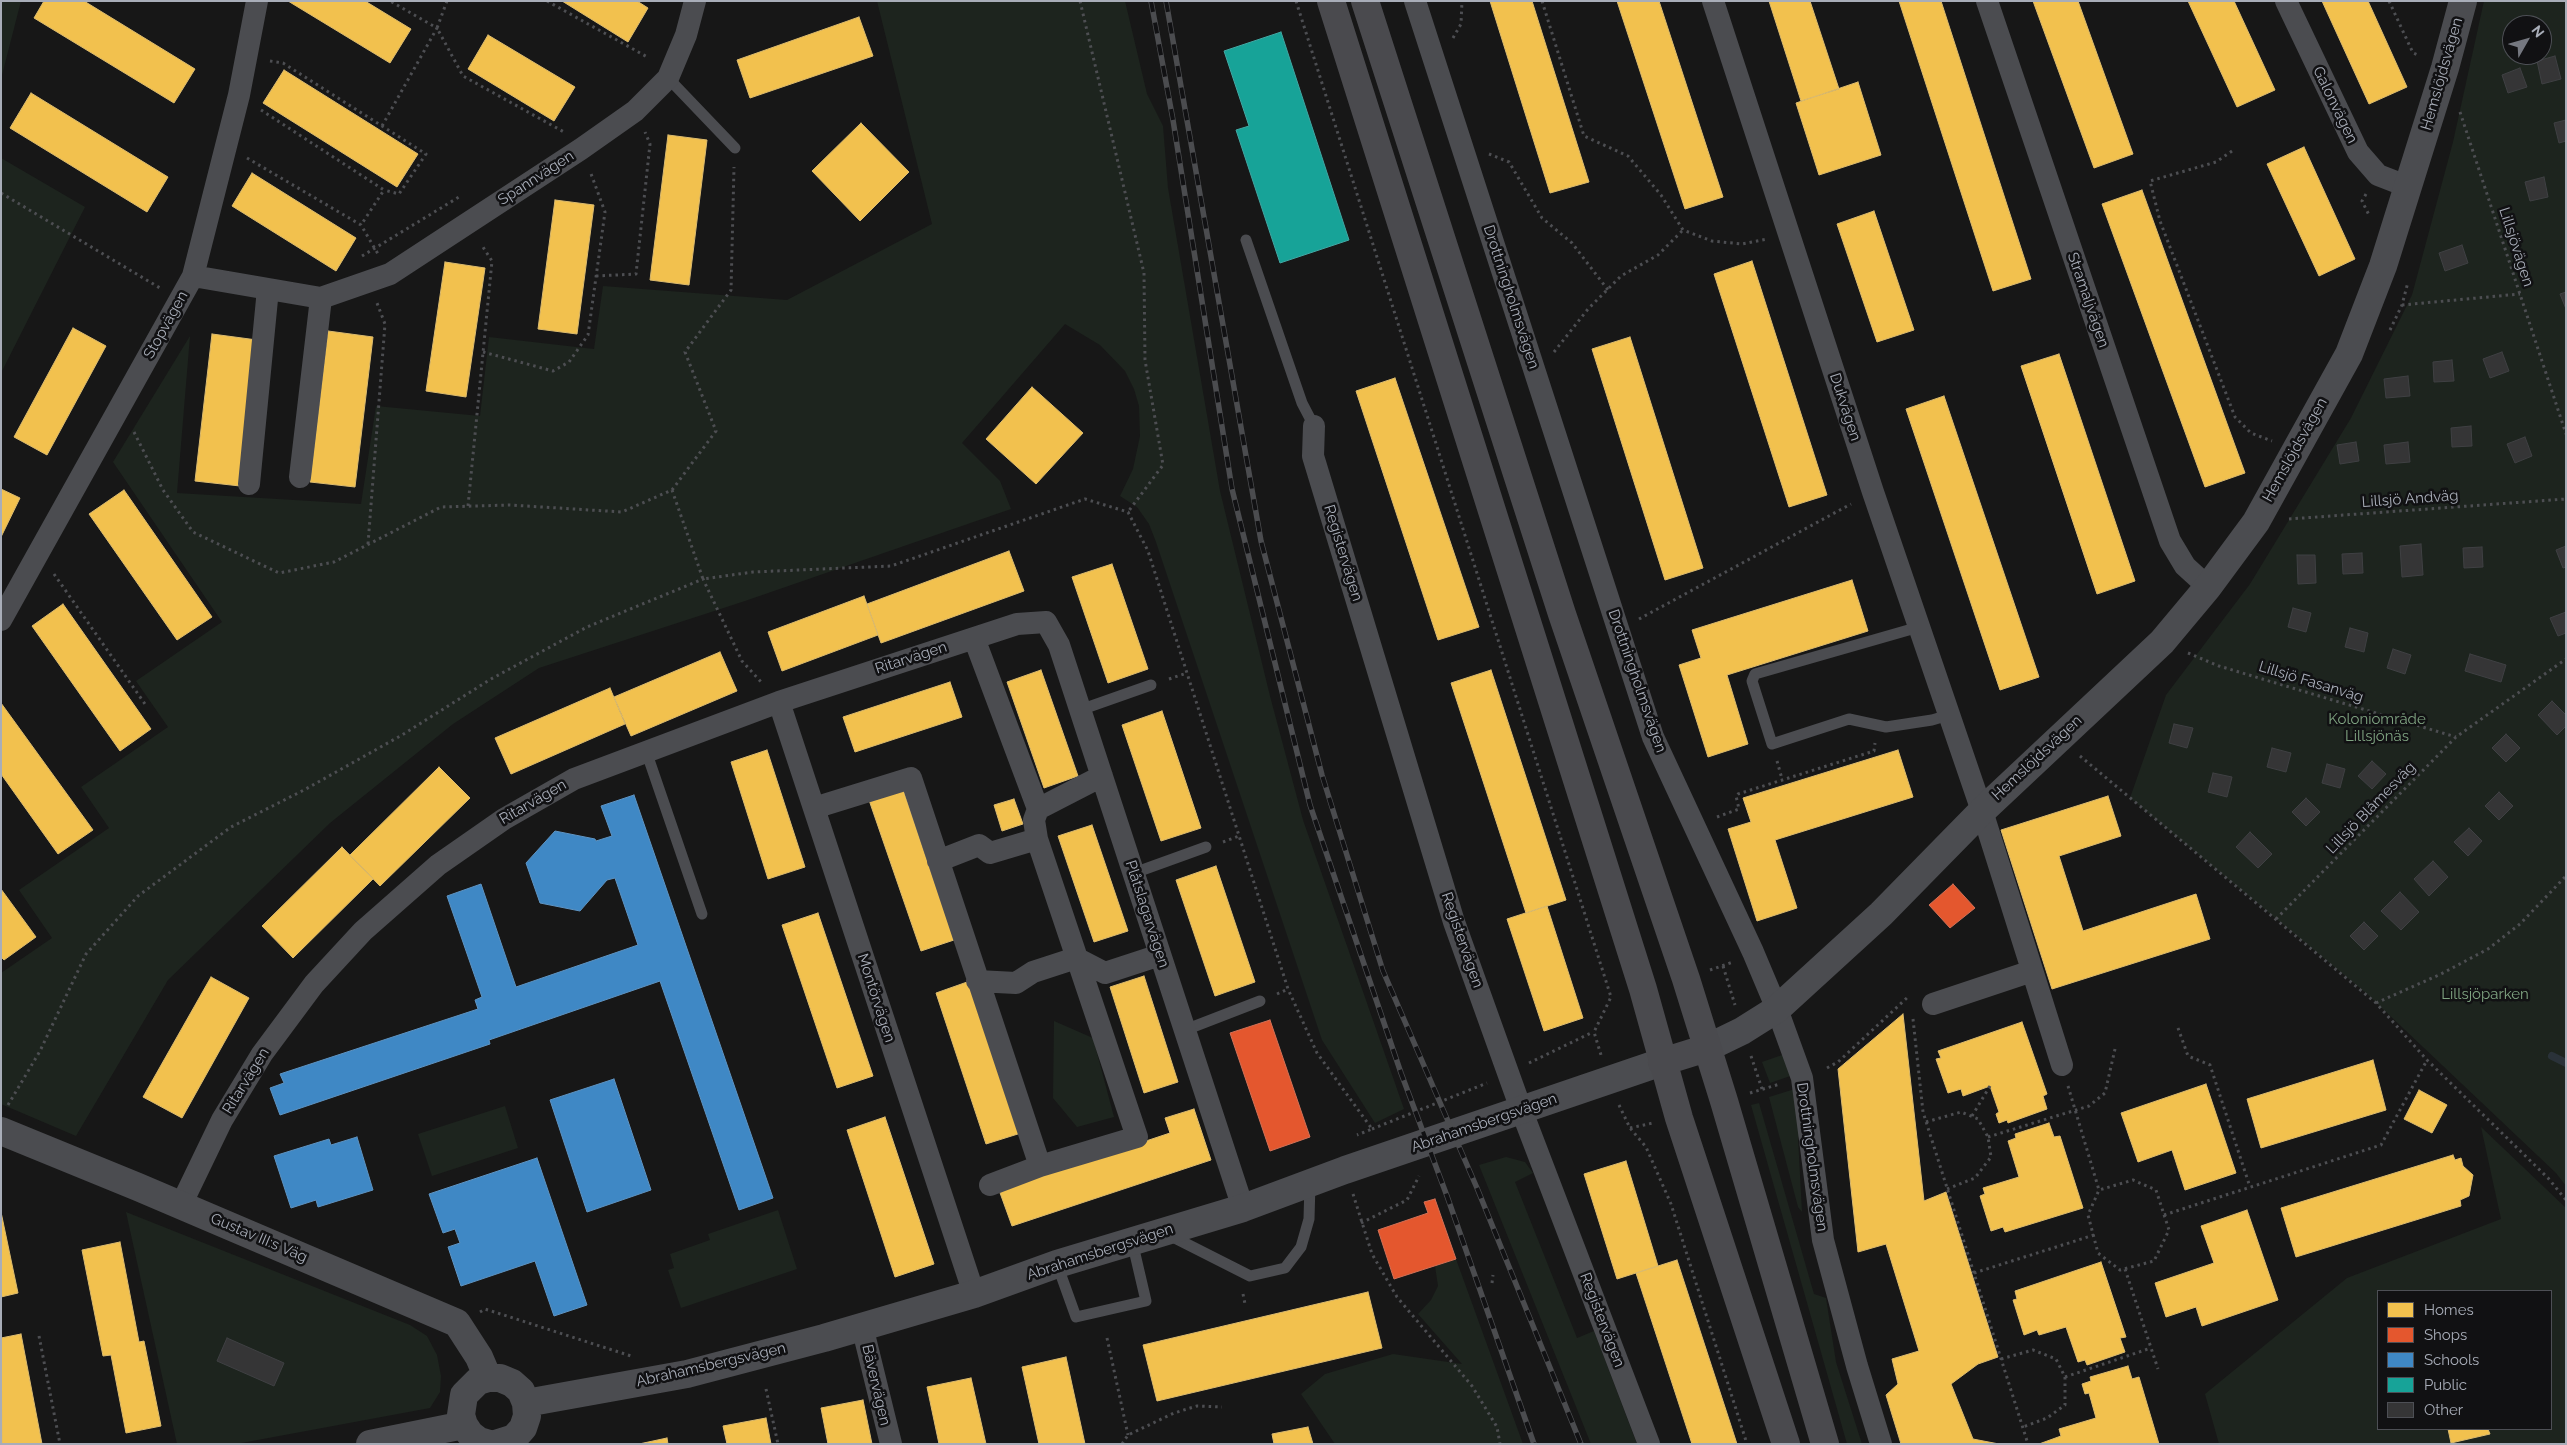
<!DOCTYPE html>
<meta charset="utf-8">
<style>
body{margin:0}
#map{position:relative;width:2567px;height:1445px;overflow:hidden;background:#171717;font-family:Raleway,sans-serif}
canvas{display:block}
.frame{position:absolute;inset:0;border:2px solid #a8adb8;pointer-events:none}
.legend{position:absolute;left:2377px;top:1290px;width:175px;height:140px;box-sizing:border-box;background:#111113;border:1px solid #4d4f55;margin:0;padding:6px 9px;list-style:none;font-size:15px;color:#a8adb8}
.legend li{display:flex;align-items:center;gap:10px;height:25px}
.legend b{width:25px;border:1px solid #4d4f55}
.north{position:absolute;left:2502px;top:15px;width:50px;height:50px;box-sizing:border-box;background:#111113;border:1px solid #4d4f55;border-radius:50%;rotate:52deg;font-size:14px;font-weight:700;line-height:20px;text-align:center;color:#a8adb8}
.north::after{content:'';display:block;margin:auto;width:18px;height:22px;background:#757880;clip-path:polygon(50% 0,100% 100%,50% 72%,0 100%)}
</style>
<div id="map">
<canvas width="2567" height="1445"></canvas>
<div class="frame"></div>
<ul class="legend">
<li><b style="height:14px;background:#f2c14e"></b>Homes</li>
<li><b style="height:14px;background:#e4572e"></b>Shops</li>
<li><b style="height:14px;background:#3f88c5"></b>Schools</li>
<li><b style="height:14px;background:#17a398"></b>Public</li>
<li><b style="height:14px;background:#353536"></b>Other</li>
</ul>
<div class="north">N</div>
</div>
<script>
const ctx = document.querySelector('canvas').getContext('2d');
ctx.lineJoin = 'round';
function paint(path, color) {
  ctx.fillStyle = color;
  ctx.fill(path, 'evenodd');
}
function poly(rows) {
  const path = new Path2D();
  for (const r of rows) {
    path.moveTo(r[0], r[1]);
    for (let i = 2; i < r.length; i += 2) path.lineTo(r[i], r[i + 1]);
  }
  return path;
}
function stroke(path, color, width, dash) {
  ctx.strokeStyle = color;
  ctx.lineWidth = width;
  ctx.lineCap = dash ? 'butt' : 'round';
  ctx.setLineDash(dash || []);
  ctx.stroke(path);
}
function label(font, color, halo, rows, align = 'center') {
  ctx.font = font + ' Raleway,sans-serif';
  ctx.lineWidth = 5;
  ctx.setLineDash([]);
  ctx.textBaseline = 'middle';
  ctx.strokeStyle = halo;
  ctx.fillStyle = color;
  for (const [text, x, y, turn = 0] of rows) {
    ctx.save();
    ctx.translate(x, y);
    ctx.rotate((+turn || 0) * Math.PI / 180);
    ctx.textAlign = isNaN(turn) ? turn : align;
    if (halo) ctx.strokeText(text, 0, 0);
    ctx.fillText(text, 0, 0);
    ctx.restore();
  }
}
const green = poly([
 [1,1,21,1,1,79],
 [877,1,1125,1,1147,94,1163,126,1168,188,1220,491,1270,696,1303,820,1404,1109,1375,1123,1322,1040,1156,542,1149,524,1137,507,1120,496,1133,469,1140,436,1139,406,1134,389,1125,371,1100,345,1065,324,962,443,1000,481,1011,509,745,601,539,668,453,724,330,823,168,980,76,1136,1,1104,1,973,52,938,19,890,109,828,81,787,168,727,136,681,222,622,113,462,190,336,177,493,361,504,376,406,480,416,489,337,594,349,603,286,787,300,932,224],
 [2484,1,2566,1,2566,1186,2556,1173,2366,993,2130,798,2166,695,2250,584,2351,418,2412,295,2453,142],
 [2512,25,2542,25,2542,55,2512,55],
 [1,158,85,207,1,373],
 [1054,1021,1093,1038,1114,1117,1077,1127,1053,1098],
 [1785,1054,1793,1075,1770,1083,1762,1062],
 [1798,1088,1804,1130,1798,1138,1802,1212,1798,1207,1769,1097],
 [1759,1103,1814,1294,1826,1298,1836,1362,1862,1444,1847,1444,1751,1105],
 [505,1106,518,1148,432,1176,418,1134],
 [2481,1127,2566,1208,2566,1444,2219,1444,2205,1394,2347,1278,2501,1219],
 [2378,1291,2551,1291,2551,1429,2378,1429],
 [1506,1157,1525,1162,1533,1173,1515,1182,1577,1338,1594,1331,1637,1444,1591,1444,1479,1165],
 [778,1210,797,1269,681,1308,668,1270,674,1268,670,1254,710,1240,708,1234],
 [126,1212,410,1325,427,1336,437,1355,441,1376,440,1392,430,1408,236,1444,177,1444],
 [1456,1259,1523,1444,1335,1444,1301,1394,1325,1374,1393,1354,1462,1364,1418,1314,1431,1300,1438,1286,1435,1266]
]);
const homes = poly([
 [44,1,84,1,195,69,174,103,34,18,44,1],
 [288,1,365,1,411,29,390,63,288,1],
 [562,1,637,1,648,8,628,42,562,1],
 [1490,1,1532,1,1589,182,1550,193,1490,1],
 [1617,1,1659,1,1723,197,1685,209,1617,1],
 [1769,1,1810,1,1839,89,1801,101,1769,1],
 [1899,1,1941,1,2031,279,1993,291,1899,1],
 [2033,1,2078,1,2133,154,2094,168,2033,1],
 [2188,1,2234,1,2275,90,2237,107,2188,1],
 [2322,1,2368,1,2407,87,2369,104,2322,1],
 [859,17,873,56,750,98,737,60,859,17],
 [488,35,575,87,554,121,468,69,488,35],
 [284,70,418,154,397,187,263,103,284,70],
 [1858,82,1881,155,1819,175,1796,103,1858,82],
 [31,93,168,177,147,212,10,128,31,93],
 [861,123,909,172,860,221,812,171,861,123],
 [668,135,707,140,689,285,650,280,668,135],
 [2304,147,2355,259,2319,276,2267,164,2304,147],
 [252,173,356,238,336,271,232,206,252,173],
 [2142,190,2245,473,2205,487,2102,204,2142,190],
 [555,200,594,205,577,334,538,329,555,200],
 [1874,211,1914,330,1877,342,1837,224,1874,211],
 [1752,261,1827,495,1789,507,1714,274,1752,261],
 [445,262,485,268,466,397,426,391,445,262],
 [73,328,106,346,47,455,14,437,73,328],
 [328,331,373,337,355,487,310,482,328,331],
 [212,334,257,340,240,486,195,481,212,334],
 [1630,337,1703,568,1665,580,1592,349,1630,337],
 [2059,354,2135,581,2097,594,2021,366,2059,354],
 [1395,378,1479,627,1438,640,1356,391,1395,378],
 [1032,387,1083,433,1036,484,986,439,1032,387],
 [1944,396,2039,677,2000,690,1906,409,1944,396],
 [1,489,20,498,1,537,1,489],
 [124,490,212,617,177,640,89,514,124,490],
 [1009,551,1024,591,881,643,867,604,1009,551],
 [1112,564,1148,669,1108,683,1072,577,1112,564],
 [1852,580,1868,631,1727,675,1748,744,1708,757,1679,665,1701,658,1692,630,1852,580],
 [864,596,878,635,782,671,768,632,864,596],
 [63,604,151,729,120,751,32,626,63,604],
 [720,652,737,691,631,736,614,697,720,652],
 [1041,670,1078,776,1044,788,1007,682,1041,670],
 [1491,670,1566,900,1526,913,1451,683,1491,670],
 [950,682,962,717,855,752,843,717,950,682],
 [610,688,625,724,511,774,495,738,610,688],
 [1,703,93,830,58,854,1,774,1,703],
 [1162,711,1201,828,1161,841,1122,725,1162,711],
 [767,750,805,867,768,879,731,762,767,750],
 [1898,750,1913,797,1775,840,1797,908,1757,921,1728,829,1751,822,1743,798,1898,750],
 [439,767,470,798,380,886,350,855,439,767],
 [903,789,954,940,921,951,869,800,903,789],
 [2108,796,2121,836,2059,856,2083,931,2196,894,2210,939,2052,989,2001,830,2108,796],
 [1014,799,1023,824,1002,831,994,805,1014,799],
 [1092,825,1128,931,1094,942,1058,836,1092,825],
 [342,847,373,879,293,958,262,926,342,847],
 [1216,866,1255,982,1215,996,1176,880,1216,866],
 [1,889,36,937,4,960,1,957,1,889],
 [1547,906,1583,1018,1544,1031,1507,919,1547,906],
 [818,913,873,1076,837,1088,782,925,818,913],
 [1144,976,1178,1082,1144,1093,1110,987,1144,976],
 [211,977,249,998,182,1118,143,1097,211,977],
 [970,981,1021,1133,986,1144,936,993,970,981],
 [1903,1014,1924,1201,1946,1192,1998,1357,1978,1364,1951,1384,1973,1439,1999,1444,1901,1444,1886,1395,1898,1384,1892,1359,1919,1351,1886,1244,1858,1252,1838,1069,1903,1014],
 [2022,1022,2047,1094,2043,1096,2047,1109,2008,1123,2007,1120,1999,1123,1996,1114,1999,1112,1990,1086,1963,1096,1961,1089,1948,1093,1936,1059,1941,1058,1938,1051,2022,1022],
 [2373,1060,2386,1110,2261,1148,2247,1099,2373,1060],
 [2206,1084,2236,1173,2185,1190,2172,1150,2138,1162,2121,1113,2206,1084],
 [2419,1090,2447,1105,2432,1133,2404,1119,2419,1090],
 [1194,1109,1211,1160,1012,1226,999,1190,1170,1133,1165,1118,1194,1109],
 [885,1117,934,1264,895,1277,847,1130,885,1117],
 [2049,1123,2054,1137,2060,1136,2083,1208,2005,1232,2003,1227,1991,1231,1980,1196,1985,1194,1983,1188,2019,1177,2008,1141,2016,1138,2015,1134,2049,1123],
 [2453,1155,2455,1160,2461,1158,2463,1166,2473,1175,2469,1196,2460,1200,2461,1206,2296,1257,2281,1208,2453,1155],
 [1626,1161,1658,1266,1617,1279,1584,1174,1626,1161],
 [2247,1210,2278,1300,2202,1326,2196,1307,2166,1317,2155,1283,2214,1263,2201,1226,2247,1210],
 [1,1212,18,1293,1,1297,1,1212],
 [120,1242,139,1342,144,1341,161,1426,126,1433,111,1355,103,1356,82,1250,120,1242],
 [1677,1260,1737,1444,1692,1444,1636,1273,1677,1260],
 [2101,1262,2126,1337,2120,1338,2125,1352,2087,1365,2085,1360,2078,1362,2066,1327,2039,1335,2037,1330,2024,1335,2013,1300,2017,1299,2015,1291,2101,1262],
 [1368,1292,1382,1348,1157,1401,1143,1345,1368,1292],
 [21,1334,42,1444,2,1444,1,1338,21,1334],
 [1066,1357,1085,1444,1039,1444,1022,1367,1066,1357],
 [2128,1366,2132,1379,2139,1377,2159,1444,2039,1444,2061,1436,2059,1429,2096,1418,2089,1393,2085,1394,2082,1384,2091,1381,2090,1377,2128,1366],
 [971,1378,986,1444,939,1444,927,1387,971,1378],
 [863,1400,872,1444,828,1444,821,1408,863,1400],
 [766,1418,771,1444,727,1444,723,1426,766,1418],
 [1308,1427,1313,1444,1274,1444,1272,1434,1308,1427],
 [2448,1429,2488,1429,2490,1434,2451,1443,2448,1429],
 [667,1438,668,1444,639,1444,667,1438]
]);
const shops = poly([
 [1953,884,1975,908,1950,928,1929,905,1953,884],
 [1270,1020,1310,1137,1270,1151,1230,1033,1270,1020],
 [1435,1199,1456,1259,1394,1279,1378,1230,1428,1213,1424,1202,1435,1199]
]);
const schools = poly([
 [634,795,773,1198,739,1210,660,981,489,1040,490,1044,280,1115,270,1088,284,1083,280,1074,478,1009,475,1000,482,997,447,896,481,884,516,987,638,945,615,878,607,880,580,911,540,903,526,863,555,831,595,839,596,841,612,836,601,806,634,795],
 [614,1079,651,1190,587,1212,550,1100,614,1079],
 [357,1137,373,1190,318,1207,316,1200,291,1208,274,1156,329,1139,331,1145,357,1137],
 [537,1158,587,1305,554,1316,535,1261,461,1286,448,1247,460,1243,455,1229,443,1233,429,1194,537,1158]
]);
const public = poly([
 [1281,32,1349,240,1280,263,1236,130,1249,126,1224,51,1281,32]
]);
const stream = poly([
 [2552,1056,2566,1063]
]);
const building = poly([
 [2555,56,2561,79,2542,84,2537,61,2555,56],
 [2520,68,2527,87,2508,93,2502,75,2520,68],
 [2566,120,2566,141,2559,143,2554,123,2566,120],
 [2544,177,2548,197,2530,201,2525,182,2544,177],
 [2462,245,2468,263,2445,271,2439,253,2462,245],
 [2566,292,2566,309,2560,294,2566,292],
 [2502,352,2509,371,2490,378,2483,359,2502,352],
 [2452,360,2454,381,2434,382,2433,362,2452,360],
 [2408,376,2410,396,2386,398,2384,379,2408,376],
 [2471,426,2472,446,2452,447,2451,428,2471,426],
 [2525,437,2532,456,2515,463,2507,444,2525,437],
 [2356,442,2359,461,2340,464,2337,445,2356,442],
 [2408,442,2410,462,2386,464,2384,445,2408,442],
 [2421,544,2423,575,2402,577,2400,546,2421,544],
 [2566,546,2566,567,2563,568,2556,550,2566,546],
 [2482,547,2483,567,2464,568,2463,548,2482,547],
 [2362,553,2363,573,2343,574,2342,554,2362,553],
 [2297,555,2315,555,2316,583,2298,584,2297,555],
 [2293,608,2311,613,2306,632,2288,627,2293,608],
 [2566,612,2566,633,2558,636,2550,618,2566,612],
 [2350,628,2368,633,2364,652,2345,647,2350,628],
 [2393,649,2411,655,2405,674,2387,668,2393,649],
 [2470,654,2506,665,2501,682,2465,671,2470,654],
 [2552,701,2566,715,2566,726,2557,735,2538,715,2552,701],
 [2174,724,2193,728,2187,748,2169,743,2174,724],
 [2506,734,2520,748,2506,762,2492,748,2506,734],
 [2272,748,2291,753,2286,772,2267,767,2272,748],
 [2372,761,2386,774,2372,789,2358,776,2372,761],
 [2327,764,2345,769,2340,788,2322,783,2327,764],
 [2213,773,2232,777,2227,797,2208,792,2213,773],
 [2499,792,2513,806,2499,820,2485,806,2499,792],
 [2306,798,2320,812,2306,826,2292,812,2306,798],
 [2469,828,2482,841,2468,856,2454,842,2469,828],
 [2250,832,2272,854,2258,868,2236,847,2250,832],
 [2433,861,2448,877,2429,896,2414,879,2433,861],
 [2400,892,2419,912,2401,930,2381,911,2400,892],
 [2364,922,2378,936,2364,950,2350,936,2364,922],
 [227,1338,284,1363,274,1386,217,1361,227,1338]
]);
const path = poly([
 [447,1,437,28,463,76,564,132],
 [547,1,649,58],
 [1080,1,1144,273,1145,360,1163,465,1128,512],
 [1296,1,1611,997,1594,1032,1601,1055],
 [1542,1,1584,136,1628,156,1661,195,1683,230,1712,241,1742,244,1767,239],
 [2389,1,2413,53,2420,56],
 [1453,38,1461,24,1462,1],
 [270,61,283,63,426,154,399,194,384,190],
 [261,110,384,190,361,225],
 [2460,112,2566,434],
 [382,126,437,28,390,1],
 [2232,151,2216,162,2150,181,2160,221,2235,417,2251,433,2272,441],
 [1489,154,1509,162,1542,218,1572,243,1608,290],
 [247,158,361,225,378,254],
 [1,193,160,288],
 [2366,194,2362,201,2370,217],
 [362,256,459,197],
 [596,276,636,274,650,144,645,132],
 [2402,305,2520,294],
 [2390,330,2402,305,2408,282],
 [483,352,553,371,569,362,588,335,605,212,590,171],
 [1554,352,1588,309,1621,276,1658,255,1683,230],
 [134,432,163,490,193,532,279,573,334,562,441,507,510,505,622,512,672,490,716,431,685,352,731,290,734,167],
 [672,490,703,579,753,572,891,566,1085,499,1128,512,1148,551,1288,989,1317,1053,1372,1129,1357,1135],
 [468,506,492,261,481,244],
 [2289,519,2566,499],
 [368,544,385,324,377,303],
 [54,574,145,704],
 [1639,619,1851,504],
 [2188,653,2219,666,2456,737],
 [1169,679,1187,673],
 [2080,756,2376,1003,2427,1060,2548,1178,2566,1200],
 [1777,761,1782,779],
 [1717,817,1739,809,1736,796,1738,794,1874,751,1875,743],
 [1223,842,1239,836],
 [2276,919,2456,737,2566,659],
 [1723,966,1735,1005],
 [1710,970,1733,962],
 [1277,994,1288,989],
 [2376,1003,2441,974,2488,949,2520,924,2566,876],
 [1913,1019,1923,1112,2028,1444],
 [2178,1028,2188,1056,2210,1065,2250,1187],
 [1751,1056,1762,1089],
 [1529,1063,1593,1032],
 [1827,1068,1838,1062,1909,996],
 [2068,1086,2099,1190,2088,1215,2098,1253,2120,1270,2154,1261,2169,1230,2156,1190,2133,1180,2099,1190],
 [1750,1093,1780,1084],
 [8,1105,40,1051,86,954,138,896,231,827,304,790,402,735,491,679,587,627,703,579,742,661,762,683],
 [1619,1105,1630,1128,1646,1147,1671,1204,1747,1444],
 [1972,1116,1990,1086],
 [1926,1122,1961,1112,1978,1119,1988,1137,1991,1157,1975,1178,1947,1189],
 [1630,1128,1653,1123],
 [1372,1129,1487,1083],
 [1988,1137,2089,1106,2105,1093,2115,1049],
 [1353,1194,1372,1254,1397,1297,1472,1386,1497,1427,1500,1444],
 [2164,1215,2381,1145,2427,1060],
 [1361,1223,1407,1200,1419,1176],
 [2125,1269,2158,1369],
 [1974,1273,2094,1235],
 [1492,1283,1493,1275],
 [1243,1294,1245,1304],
 [480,1312,485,1309,631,1356],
 [39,1336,60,1444],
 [1107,1338,1128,1435],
 [2001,1359,2033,1350,2056,1359,2065,1377,2065,1405,2047,1418,2023,1427],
 [2065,1377,2151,1348],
 [766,1389,778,1444],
 [1122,1444,1128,1435,1174,1413,1197,1406,1222,1407]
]);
const service = poly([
 [668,78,735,148],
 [1246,240,1302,403,1314,426],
 [1919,627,1755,674,1752,681,1772,744,1849,719,1886,727,1932,720,1949,715],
 [1080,710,1151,685],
 [646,751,702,914],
 [1134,873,1206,847],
 [1185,1030,1260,1001],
 [1167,1234,1250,1276,1285,1268,1301,1247,1309,1219,1310,1183],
 [1057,1264,1076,1317,1146,1301,1132,1241]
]);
const minor = poly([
 [1415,1,1653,737,1753,952,1777,1009,1802,1078,1823,1240,1857,1366,1881,1444],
 [1713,1,1873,492,1982,811,2062,1065],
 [1987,1,2170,541,2185,566,2208,587],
 [2286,1,2358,152,2378,175,2409,187],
 [193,276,321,298,390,274,581,149,635,111,668,78,686,35,695,1],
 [1314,426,1313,456,1454,922,1521,1109,1649,1444],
 [300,477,321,298],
 [249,484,268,289],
 [1,620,193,276,239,95,257,1],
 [974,638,1038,809],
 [779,702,974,1294],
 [814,808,911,778,1040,1166,990,1185],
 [938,861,979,845,990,853,1037,839],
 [977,981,1016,983,1033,972,1076,958,1105,973,1160,955],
 [1933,1004,2032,971],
 [1040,1166,1137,1137,1037,839,1034,820,1038,809,1102,776],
 [181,1205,222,1120,262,1054,314,984,363,931,438,865,504,819,574,779,779,702,1017,624,1046,622,1059,645,1243,1208],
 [862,1326,891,1444]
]);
const tertiary = poly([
 [1707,1048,1742,1031,1777,1009,1881,914,1982,811,2162,642,2208,587,2256,522,2349,354,2383,266,2445,68,2463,1],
 [1,1131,138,1187,457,1323,479,1357,488,1378],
 [526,1403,687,1374,824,1338,974,1294,1057,1264,1243,1208,1345,1170,1662,1062],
 [370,1444,464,1425],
 [489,1444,479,1441,470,1434,464,1425,461,1415,464,1395,478,1381,488,1378,500,1378,512,1383,521,1391,526,1403,527,1416,523,1428,514,1438,495,1444]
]);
const secondary = poly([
 [1331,1,1643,989,1679,1118,1786,1444],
 [1365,1,1562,614,1686,979,1724,1101,1825,1444],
 [1662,1062,1707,1048]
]);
const rail = poly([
 [1151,1,1173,120,1232,489,1310,805,1401,1073,1447,1196,1534,1444],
 [1166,1,1261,541,1322,775,1383,971,1477,1188,1581,1444]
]);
const streetNames = [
 ["Hemslöjdsvägen",2442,74,-74],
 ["Galonvägen",2335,105,64],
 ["Spannvägen",536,178,-33],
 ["Lillsjövägen",2516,247,72],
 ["Drottningholmsvägen",1511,297,72],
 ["Stramaljvägen",2088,300,71],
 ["Stopvägen",166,325,-61],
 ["Dukvägen",1845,407,72],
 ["Hemslöjdsvägen",2295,450,-61],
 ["Lillsjö Andväg",2410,499,-4],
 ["Registervägen",1343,553,73],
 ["Ritarvägen",911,658,-18],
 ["Drottningholmsvägen",1637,681,71],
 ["Lillsjö Fasanväg",2311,682,17],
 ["Hemslöjdsvägen",2037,758,-43],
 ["Ritarvägen",533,802,-30],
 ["Lillsjö Blåmesväg",2371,808,-46],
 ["Plåtslagarvägen",1147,914,72],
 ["Registervägen",1462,940,71],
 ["Montörvägen",876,998,72],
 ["Ritarvägen",246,1081,-58],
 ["Abrahamsbergsvägen",1484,1123,-19],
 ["Drottningholmsvägen",1812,1157,82],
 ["Gustav III:s Väg",259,1238,23],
 ["Abrahamsbergsvägen",1100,1252,-18],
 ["Registervägen",1602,1320,69],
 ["Abrahamsbergsvägen",711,1365,-13],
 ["Bävervägen",876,1385,77]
];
const parkNames = [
 ["Koloniområde",2377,719],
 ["Lillsjönäs",2377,736],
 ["Lillsjöparken",2485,994]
];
paint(green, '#1d241e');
paint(homes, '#f2c14e');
stroke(homes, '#dcbb6e', 1);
paint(shops, '#e4572e');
stroke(shops, '#d27157', 1);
paint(schools, '#3f88c5');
stroke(schools, '#5e93c1', 1);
paint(public, '#17a398');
stroke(public, '#42a6a2', 1);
stroke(stream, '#2a3239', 8);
paint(building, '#353536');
stroke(building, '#3f4043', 1);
stroke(path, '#4d4e52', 3, [2.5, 4]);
stroke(service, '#4b4c50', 11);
stroke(minor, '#4b4c50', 22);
stroke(tertiary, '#4b4c50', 28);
stroke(secondary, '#4a4a4e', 28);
stroke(rail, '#4b4c4f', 5.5);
stroke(rail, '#111113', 4, [11]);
label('15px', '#a8adb8', '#111113', streetNames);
label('15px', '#7fa381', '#111113', parkNames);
</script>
